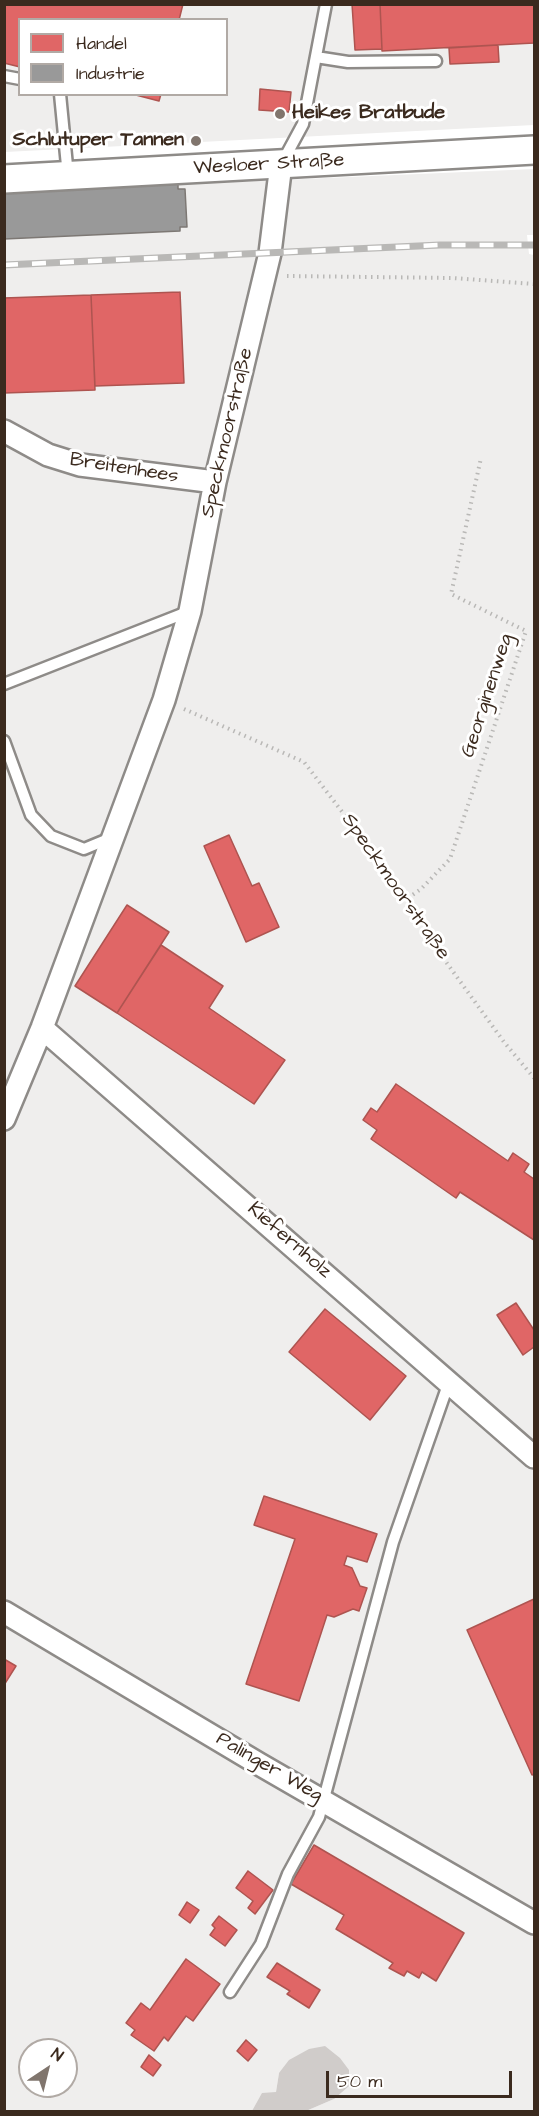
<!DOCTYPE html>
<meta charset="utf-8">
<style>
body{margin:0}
#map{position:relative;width:539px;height:2116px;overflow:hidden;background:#fff;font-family:"Architects Daughter",sans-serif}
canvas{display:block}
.frame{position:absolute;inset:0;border:6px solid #3b2a1e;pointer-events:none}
.legend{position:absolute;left:18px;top:18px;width:210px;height:78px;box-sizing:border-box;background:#fff;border:2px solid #b1aaa5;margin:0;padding:8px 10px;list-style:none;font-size:18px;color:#3b2a1e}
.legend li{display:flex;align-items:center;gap:12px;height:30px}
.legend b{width:30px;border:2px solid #b1aaa5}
.north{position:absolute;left:18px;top:2038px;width:60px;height:60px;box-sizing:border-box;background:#fff;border:2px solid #b1aaa5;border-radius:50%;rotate:35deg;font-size:16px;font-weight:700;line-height:24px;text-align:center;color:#3b2a1e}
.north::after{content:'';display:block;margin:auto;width:21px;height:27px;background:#80756d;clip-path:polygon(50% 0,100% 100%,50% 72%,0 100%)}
.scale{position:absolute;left:326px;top:2071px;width:186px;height:27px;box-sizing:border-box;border:3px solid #3b2a1e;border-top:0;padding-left:8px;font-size:18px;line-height:21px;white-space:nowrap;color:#3b2a1e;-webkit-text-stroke:4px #fff;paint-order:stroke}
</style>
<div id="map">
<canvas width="539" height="2116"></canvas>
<div class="frame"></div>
<ul class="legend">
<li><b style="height:16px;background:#e06666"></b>Handel</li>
<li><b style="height:16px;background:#999"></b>Industrie</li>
</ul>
<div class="north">N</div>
<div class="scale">50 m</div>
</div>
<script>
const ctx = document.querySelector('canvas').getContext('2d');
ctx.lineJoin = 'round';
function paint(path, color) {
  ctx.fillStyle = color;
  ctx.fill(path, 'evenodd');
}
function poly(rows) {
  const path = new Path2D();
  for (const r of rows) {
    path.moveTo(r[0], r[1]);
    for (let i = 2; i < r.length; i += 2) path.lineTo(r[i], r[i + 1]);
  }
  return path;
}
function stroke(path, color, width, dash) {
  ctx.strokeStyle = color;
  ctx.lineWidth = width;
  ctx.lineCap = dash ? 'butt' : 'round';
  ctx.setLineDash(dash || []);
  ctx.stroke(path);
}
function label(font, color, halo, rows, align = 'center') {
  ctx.font = font + ' "Architects Daughter",sans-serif';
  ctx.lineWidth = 6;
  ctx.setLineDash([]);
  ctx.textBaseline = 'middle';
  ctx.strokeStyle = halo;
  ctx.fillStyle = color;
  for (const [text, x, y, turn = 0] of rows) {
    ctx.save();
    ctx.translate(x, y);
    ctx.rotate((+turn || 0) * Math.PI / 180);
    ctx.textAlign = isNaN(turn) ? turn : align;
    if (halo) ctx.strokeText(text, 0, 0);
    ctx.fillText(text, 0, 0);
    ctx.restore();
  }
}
const built = poly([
 [5,5,534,5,534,125,5,152],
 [20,20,226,20,226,94,20,94],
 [534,169,534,235,527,235,529,254,534,255,534,2111,306,2111,334,2099,279,2073,276,2092,252,2111,5,2111,4,192],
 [30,2050,66,2050,66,2086,30,2086]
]);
const water = poly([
 [325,2046,340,2058,349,2070,349,2086,334,2099,306,2111,252,2111,262,2093,276,2092,279,2073,289,2060,309,2049]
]);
const shops = poly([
 [4,4,183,4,179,20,20,20,20,67,4,63,4,4],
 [352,4,380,4,382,49,355,50,352,4],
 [380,4,534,4,534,43,382,51,380,4],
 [498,45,499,62,450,64,449,48,498,45],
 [260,89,291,92,289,112,259,110,260,89],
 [132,94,161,94,159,101,132,94],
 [180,292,184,383,95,386,91,295,180,292],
 [91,295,95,390,4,393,4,298,91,295],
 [229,835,252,886,259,883,279,927,246,942,204,846,229,835],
 [127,905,169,932,117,1013,75,986,127,905],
 [161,945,223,986,209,1008,285,1060,254,1104,117,1013,161,945],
 [396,1084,508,1161,513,1153,529,1164,524,1172,534,1179,534,1240,460,1192,456,1198,371,1139,377,1130,363,1120,371,1108,377,1112,396,1084],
 [516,1303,534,1330,534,1347,523,1355,497,1315,516,1303],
 [325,1309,406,1376,370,1420,289,1352,325,1309],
 [264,1496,377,1534,367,1562,347,1556,344,1565,352,1568,360,1586,367,1588,359,1611,353,1609,334,1617,327,1615,299,1701,246,1684,295,1539,254,1525,264,1496],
 [534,1599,534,1774,532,1775,467,1630,534,1599],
 [4,1659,16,1666,4,1685,4,1659],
 [314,1845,464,1933,436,1981,422,1972,419,1978,407,1971,404,1976,389,1968,393,1963,336,1929,344,1915,291,1884,314,1845],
 [248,1871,273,1890,255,1914,248,1908,253,1901,236,1888,248,1871],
 [187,1902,199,1910,190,1923,179,1915,187,1902],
 [219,1916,237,1930,225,1946,210,1935,215,1928,212,1925,219,1916],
 [186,1959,220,1984,193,2021,186,2016,168,2041,164,2037,154,2051,131,2035,135,2030,126,2023,141,2003,150,2010,186,1959],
 [277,1963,320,1990,309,2008,287,1994,290,1991,267,1977,277,1963],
 [246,2040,257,2050,248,2061,237,2051,246,2040],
 [149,2055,161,2065,153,2076,141,2067,149,2055]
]);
const industry = poly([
 [178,184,178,189,185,189,187,227,180,227,180,231,4,239,4,192,178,184]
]);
const path = poly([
 [287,276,453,278,534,284],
 [184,709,304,762,408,898,420,926,504,1042,534,1078],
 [408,898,421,889,450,859,526,631,451,594,481,458]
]);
const service = poly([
 [316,57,348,62,436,61],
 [4,76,20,79],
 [60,94,68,176],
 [283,161,303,124,326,4],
 [4,684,190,611],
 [4,741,31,815,51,836,84,849,113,837],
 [230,1992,261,1944,288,1874,319,1817,393,1542,449,1382]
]);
const minor = poly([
 [4,431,48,455,80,465,215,482],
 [42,1028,534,1457],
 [4,1119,42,1028,164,700,190,611,215,482,270,253,281,164],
 [4,1612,259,1764,534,1923]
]);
const tertiary = poly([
 [4,179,534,150]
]);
const rail = poly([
 [4,265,440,245,534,245]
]);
const markers = [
 [280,114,6,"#80756d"],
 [196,141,6,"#80756d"]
];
const poiNames = [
 ["Heikes Bratbude",292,114],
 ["Schlutuper Tannen",184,141,"right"]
];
const streetNames = [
 ["Wesloer Straße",269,165,-3],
 ["Speckmoorstraße",228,433,-77],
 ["Breitenhees",124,469,9],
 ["Georginenweg",488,696,-72],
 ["Speckmoorstraße",395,887,55],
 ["Kiefernholz",289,1241,41],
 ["Palinger Weg",269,1768,30]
];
paint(built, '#efeeed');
paint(water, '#d0ccca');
paint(shops, '#e06666');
stroke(shops, '#ae5450', 1.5);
paint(industry, '#999');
stroke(industry, '#7d7874', 1.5);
stroke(service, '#8e8b88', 15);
stroke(minor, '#8e8b88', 26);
stroke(tertiary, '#8e8b88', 32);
stroke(path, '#b9b8b6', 4, [1.5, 4.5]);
stroke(service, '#fff', 10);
stroke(minor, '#fff', 21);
stroke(tertiary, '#fff', 27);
stroke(rail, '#b9b8b6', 7);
stroke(rail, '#fff', 4.5, [14]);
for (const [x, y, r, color] of markers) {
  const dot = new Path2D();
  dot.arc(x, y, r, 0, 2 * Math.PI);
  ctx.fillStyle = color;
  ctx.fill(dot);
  stroke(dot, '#fff', 2);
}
label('bold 20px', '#3b2a1e', '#fff', poiNames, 'left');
label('20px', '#3b2a1e', '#fff', streetNames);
</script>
